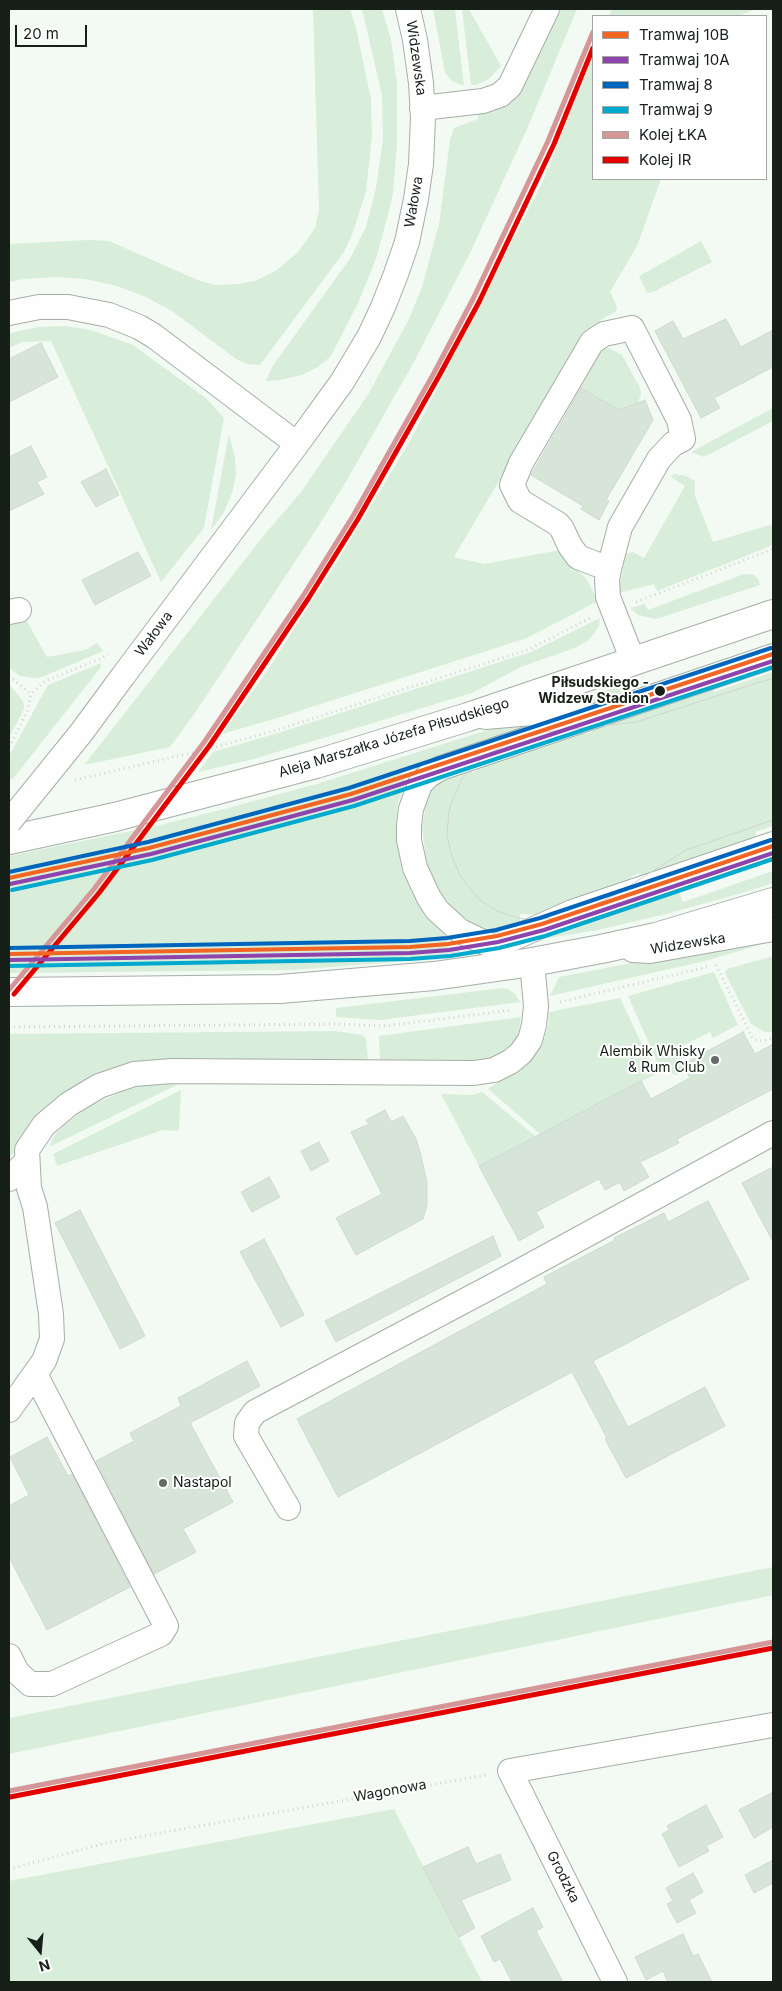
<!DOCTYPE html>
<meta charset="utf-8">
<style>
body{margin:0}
#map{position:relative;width:782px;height:1991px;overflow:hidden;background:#f2faf3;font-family:Inter,sans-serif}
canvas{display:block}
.frame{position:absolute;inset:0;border:10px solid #172018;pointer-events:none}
.legend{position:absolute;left:592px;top:15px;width:175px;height:165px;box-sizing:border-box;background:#fff;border:1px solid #a2a6a3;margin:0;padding:6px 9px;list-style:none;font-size:15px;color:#172018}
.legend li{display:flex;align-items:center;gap:10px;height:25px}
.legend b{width:25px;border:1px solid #a2a6a3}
.north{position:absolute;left:15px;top:1926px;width:50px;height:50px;-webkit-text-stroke:4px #fff;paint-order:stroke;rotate:163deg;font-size:14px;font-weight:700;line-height:20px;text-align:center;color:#172018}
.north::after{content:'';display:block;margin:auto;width:18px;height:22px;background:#172018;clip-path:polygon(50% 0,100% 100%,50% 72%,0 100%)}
.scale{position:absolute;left:15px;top:25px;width:72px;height:22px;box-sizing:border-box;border:2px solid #172018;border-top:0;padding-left:6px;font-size:15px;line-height:18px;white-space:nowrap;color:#172018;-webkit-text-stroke:4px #fff;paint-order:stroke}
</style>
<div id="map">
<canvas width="782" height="1991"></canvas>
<div class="frame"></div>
<ul class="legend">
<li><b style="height:6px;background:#f26522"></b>Tramwaj 10B</li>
<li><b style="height:6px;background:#8e44ad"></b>Tramwaj 10A</li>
<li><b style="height:6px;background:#0065bd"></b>Tramwaj 8</li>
<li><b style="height:6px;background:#00a9ce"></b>Tramwaj 9</li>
<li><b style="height:6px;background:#d69697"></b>Kolej ŁKA</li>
<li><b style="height:6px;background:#e50000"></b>Kolej IR</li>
</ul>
<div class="north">N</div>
<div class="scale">20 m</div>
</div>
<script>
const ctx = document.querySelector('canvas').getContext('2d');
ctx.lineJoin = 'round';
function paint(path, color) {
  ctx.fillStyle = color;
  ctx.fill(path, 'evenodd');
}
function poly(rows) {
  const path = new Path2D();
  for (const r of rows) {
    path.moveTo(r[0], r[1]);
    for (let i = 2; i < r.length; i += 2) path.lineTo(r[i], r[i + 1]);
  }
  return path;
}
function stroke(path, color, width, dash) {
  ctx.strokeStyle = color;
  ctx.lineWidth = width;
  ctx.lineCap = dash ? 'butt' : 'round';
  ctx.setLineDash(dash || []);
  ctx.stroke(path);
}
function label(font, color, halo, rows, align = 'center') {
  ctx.font = font + ' Inter,sans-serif';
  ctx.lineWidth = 4;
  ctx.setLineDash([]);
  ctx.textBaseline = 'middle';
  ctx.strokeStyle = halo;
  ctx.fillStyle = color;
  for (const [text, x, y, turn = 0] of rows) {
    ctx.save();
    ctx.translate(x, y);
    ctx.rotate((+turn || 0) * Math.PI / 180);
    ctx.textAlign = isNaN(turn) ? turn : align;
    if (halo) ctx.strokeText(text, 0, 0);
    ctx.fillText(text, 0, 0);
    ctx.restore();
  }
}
const green = poly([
 [313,9,350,9,356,28,371,99,372,135,366,192,352,235,344,252,260,365,247,364,236,359,172,311,146,297,117,286,85,279,57,277,24,279,9,282,9,244,89,240,109,241,200,281,216,285,237,284,255,281,277,270,299,251,315,228,319,211],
 [362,9,382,9,391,40,397,83,397,145,393,193,389,211,376,259,358,303,331,356,318,367,302,375,280,380,266,381,272,367,351,257,366,227,376,188,383,139,382,95],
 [433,9,455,9,464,86,452,81,445,73],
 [462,9,469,9,501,66,489,79,476,85,471,85],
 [556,9,577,9,527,129,471,251,415,360,347,480,316,530,195,713,170,747,84,765,261,539,301,492,369,393,409,319,422,287,439,224,450,140,454,128,478,119,478,109],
 [612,9,755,9,739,16,609,16],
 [593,56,593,179,661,179,637,246,610,292,617,307,616,311,601,320,596,325,548,398,454,557,484,564,560,550,567,561,586,578,598,601,527,638,274,719,222,734,267,671,337,562,410,441,543,181],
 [701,241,712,262,653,292,647,293,639,276],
 [66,326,91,330,133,345,207,399,224,418,204,528,161,582,51,341,22,342,9,348,10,333,38,327],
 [609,348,622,355,640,388,641,395,638,402,627,407,632,418,580,388,574,398,571,395,570,384,602,349],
 [773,408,773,421,704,457,691,452],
 [229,434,235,458,236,474,233,490,224,512,211,530],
 [674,474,686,476,695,481,695,496,713,542,773,524,773,545,657,591,654,584,618,593,626,554,633,552,644,558,685,486,671,477],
 [744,574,754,575,758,579,760,585,656,619,638,615,630,608,645,604,648,610],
 [24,616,47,657,85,650,97,643,103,651,42,677,34,678,20,676,9,668,9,619],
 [600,618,599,626,589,640,577,647,521,667,472,693,254,759,198,772,213,752,278,733,531,652],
 [99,664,101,664,101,667,12,780,9,777,9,756,48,685],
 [773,672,773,826,755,832,759,844,645,882,638,873,601,896,547,915,520,914,520,924,508,928,490,929,471,923,451,906,443,896,432,877,426,859,422,826,428,795,438,782,466,766,473,773,487,759,556,736,592,733,591,723,710,683,714,692],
 [9,684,23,701,24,705,24,709,9,738],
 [619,686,623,699,602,704,571,703],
 [560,721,402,773,406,783,398,802,396,828,397,842,402,872,420,908,429,920,449,939,447,940,449,948,459,947,459,952,396,962,291,970,9,973,9,856,160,825,228,808,320,783,494,728],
 [773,871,773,883,739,894,662,915,598,930,536,940,547,932,676,884,683,902],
 [773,941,705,961,550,996,559,977,657,958],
 [773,956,773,1032,765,1032,751,1024,725,973,727,969],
 [714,972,738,1025,713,1038,710,1032,676,1049,687,1072,676,1075,667,1071,660,1068,628,996],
 [503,988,508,989,515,994,520,1002,380,1020,336,1017,336,1008],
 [620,998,656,1074,540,1134,488,1089,531,1060,543,1042,548,1026,549,1012],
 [521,1017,518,1037,511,1046,503,1054,483,1063,380,1063,379,1036],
 [335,1031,362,1035,366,1038,368,1062,167,1060,136,1063,31,1123,14,1153,9,1157,9,1034],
 [163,1083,181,1083,49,1147,54,1136,65,1124,91,1105,124,1091,143,1085],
 [181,1090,179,1131,163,1130,57,1166,53,1154],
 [482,1092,535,1136,479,1166,441,1094,472,1095],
 [773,1567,773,1595,9,1754,9,1718],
 [394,1809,482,1982,9,1982,9,1881]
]);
const building = poly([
 [726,319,741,347,773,330,773,367,714,398,720,408,701,418,655,331,673,321,683,339,726,319],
 [41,343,58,377,9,402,9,359,41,343],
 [581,388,619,410,645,400,653,420,606,500,609,501,599,520,581,509,583,506,531,475,581,388],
 [31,446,47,477,37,482,44,494,9,511,9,457,31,446],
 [106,469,119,495,96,507,81,482,106,469],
 [138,552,151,576,95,605,82,580,138,552],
 [743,1032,755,1054,773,1044,773,1089,677,1139,679,1143,640,1162,649,1177,624,1191,620,1182,605,1190,599,1179,536,1212,544,1227,519,1241,479,1166,641,1081,651,1099,690,1078,683,1064,743,1032],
 [385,1110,391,1122,403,1116,416,1139,420,1152,427,1182,427,1205,423,1219,356,1255,336,1218,382,1194,351,1132,369,1124,366,1120,385,1110],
 [319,1142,329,1161,311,1171,301,1151,319,1142],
 [773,1167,773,1242,742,1183,773,1167],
 [269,1177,280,1197,252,1212,241,1192,269,1177],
 [708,1201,749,1279,593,1361,628,1427,705,1387,725,1426,626,1478,605,1439,607,1438,572,1372,338,1497,297,1419,547,1284,544,1277,615,1240,614,1238,664,1213,668,1222,708,1201],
 [80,1210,145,1336,120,1349,55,1223,80,1210],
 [493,1236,501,1256,336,1342,325,1321,493,1236],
 [264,1239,304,1315,281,1327,240,1252,264,1239],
 [247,1361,260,1386,190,1423,233,1502,183,1529,196,1552,154,1574,96,1461,134,1441,130,1433,181,1406,178,1398,247,1361],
 [47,1437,68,1476,72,1474,130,1587,47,1630,9,1557,9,1506,29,1495,10,1457,47,1437],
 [773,1792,773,1827,754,1838,739,1810,773,1792],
 [706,1805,723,1837,706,1846,709,1851,679,1867,662,1834,669,1830,667,1826,706,1805],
 [468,1847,476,1864,500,1854,511,1880,461,1900,475,1928,459,1937,423,1867,468,1847],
 [773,1860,773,1883,754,1893,745,1875,773,1860],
 [693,1873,703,1892,689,1900,696,1913,677,1923,667,1904,673,1901,666,1888,693,1873],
 [533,1908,543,1927,536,1931,563,1982,512,1982,500,1959,494,1962,481,1936,533,1908],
 [683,1934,693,1956,698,1954,712,1982,668,1982,663,1971,646,1980,635,1957,683,1934]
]);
const path = poly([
 [636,602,773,549],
 [9,676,31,694],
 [9,747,27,712,31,694,45,681,100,659,108,654],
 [75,780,212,748,277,730,530,649,590,618],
 [716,965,752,1037,755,1040,763,1041,773,1038],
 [560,1002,707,967],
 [9,1027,335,1024,385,1026,512,1010],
 [9,1869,110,1842,486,1775]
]);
const minor = poly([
 [422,108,483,101,500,95,510,86,547,9],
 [9,313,39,307,68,307,109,315,139,327,154,336,297,444],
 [609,569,578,557,570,546,562,529,558,524,520,501,512,485,521,463,592,342,604,334,632,328,679,420,683,439,673,444,659,459,620,527,609,569,607,580,608,597,633,661],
 [9,612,19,610],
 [773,656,441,768,429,775,420,784,411,809,409,825,409,840,415,868,429,898,437,910,460,931,494,947,572,912,773,844],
 [123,676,297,444,342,382,369,337,383,307,396,274,407,242,416,199,421,164,423,118,421,83,415,40,408,9],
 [485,717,532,713,581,713],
 [633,950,650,951,773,929],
 [9,1179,27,1161],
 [9,1410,44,1361,52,1339,51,1314,35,1207,29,1188,27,1150,44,1125,69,1104,99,1086,134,1074,172,1071,474,1073,494,1070,510,1062,521,1053,530,1040,534,1025,536,1006,532,962],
 [288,1508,246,1436,247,1423,255,1412,500,1282,773,1133],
 [9,1656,17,1672,30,1684,52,1684,161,1634,166,1626,35,1374],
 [615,1982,510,1771,773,1725]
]);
const major = poly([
 [9,840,115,817,316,764,468,717,773,614],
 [9,992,280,989,434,976,532,962,601,949,656,937,773,902]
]);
const tram = poly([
 [524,738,545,732,636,722,773,678],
 [516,740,489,753,471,768,462,779,452,801,449,811,447,834,451,854,460,875,466,884,479,899,497,911,518,918,532,920,555,918,570,915],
 [582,911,615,895,686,850,773,820]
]);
const minorBridge = poly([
 [9,822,81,733,123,676]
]);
const rail1 = poly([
 [9,990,94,889,205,741,303,596,353,516,434,373,473,299,548,141,593,32],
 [9,1791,773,1642]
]);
const rail2 = poly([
 [14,994,99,893,210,745,308,599,358,519,439,376,479,302,554,144,593,48],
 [10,1797,773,1648]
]);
const tram1 = poly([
 [9,878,149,848,351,794,773,654],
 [9,954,410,947,448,944,497,936,542,924,773,846]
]);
const tram2 = poly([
 [10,884,151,854,353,800,773,661],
 [9,960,410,953,449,950,498,942,544,930,773,853]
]);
const tram3 = poly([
 [9,872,148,842,349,788,771,648],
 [9,948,410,941,447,938,496,930,540,918,771,840]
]);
const tram4 = poly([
 [12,890,152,860,354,806,773,667],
 [9,966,410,959,450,956,499,948,545,936,773,859]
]);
const markers = [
 [660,691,6,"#172018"],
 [715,1060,5,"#646c65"],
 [163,1483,5,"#646c65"]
];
const streetNames = [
 ["Widzewska",416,58,82],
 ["Wałowa",414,202,-80],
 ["Wałowa",154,634,-53],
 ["Aleja Marszałka Józefa Piłsudskiego",394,738,-17],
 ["Widzewska",688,944,-9],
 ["Wagonowa",390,1791,-10],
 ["Grodzka",563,1877,63]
];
const stopNames = [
 ["Piłsudskiego -",649,683],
 ["Widzew Stadion",649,699]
];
const poiNames = [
 ["Alembik Whisky",705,1052],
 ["& Rum Club",705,1068],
 ["Nastapol",173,1483,"left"]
];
paint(green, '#d8eeda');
paint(building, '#d7e5d9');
stroke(building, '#d0d9d1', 1);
stroke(minor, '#a6aea7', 26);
stroke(major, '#a6aea7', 30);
stroke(path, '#d3d5d3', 3, [1, 4]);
stroke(minor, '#fdfefd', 24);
stroke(major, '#fdfefd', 28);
stroke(tram, '#d2d4d2', 1);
stroke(minorBridge, '#a6aea7', 26, []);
stroke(minorBridge, '#fdfefd', 24);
stroke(rail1, '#d69697', 5);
stroke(rail2, '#e50000', 5);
stroke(tram1, '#f26522', 4);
stroke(tram2, '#8e44ad', 4);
stroke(tram3, '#0065bd', 4);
stroke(tram4, '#00a9ce', 4);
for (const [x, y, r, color] of markers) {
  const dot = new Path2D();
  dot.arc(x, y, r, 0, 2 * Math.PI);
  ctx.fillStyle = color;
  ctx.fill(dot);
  stroke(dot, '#fff', 2);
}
label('14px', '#172018', '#fff', streetNames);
label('bold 14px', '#172018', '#fff', stopNames, 'right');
label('14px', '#172018', '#fff', poiNames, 'right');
</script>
